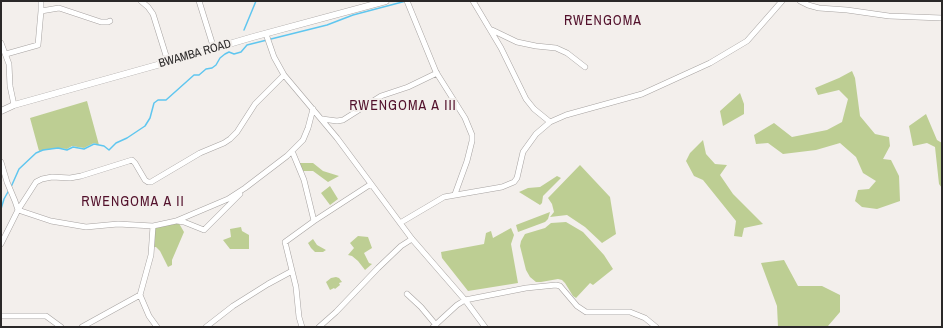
<!DOCTYPE html>
<style>
body{margin:0}
#map{position:relative;width:943px;height:328px;overflow:hidden;background:#f3efec;font-family:"Archivo Narrow",sans-serif}
canvas{display:block}
.frame{position:absolute;inset:0;border:2px solid #2a2828;pointer-events:none}
</style>
<div id="map">
<canvas width="943" height="328"></canvas>
<div class="frame"></div>
</div>
<script>
const ctx = document.querySelector('canvas').getContext('2d');
ctx.lineJoin = 'round';
function paint(path, color) {
  ctx.fillStyle = color;
  ctx.fill(path, 'evenodd');
}
function poly(rows) {
  const path = new Path2D();
  for (const r of rows) {
    path.moveTo(r[0], r[1]);
    for (let i = 2; i < r.length; i += 2) path.lineTo(r[i], r[i + 1]);
  }
  return path;
}
function stroke(path, color, width, dash) {
  ctx.strokeStyle = color;
  ctx.lineWidth = width;
  ctx.lineCap = dash ? 'butt' : 'round';
  ctx.setLineDash(dash || []);
  ctx.stroke(path);
}
function label(font, color, halo, rows, align = 'center') {
  ctx.font = font + ' "Archivo Narrow",sans-serif';
  ctx.lineWidth = 4;
  ctx.setLineDash([]);
  ctx.textBaseline = 'middle';
  ctx.strokeStyle = halo;
  ctx.fillStyle = color;
  for (const [text, x, y, turn = 0] of rows) {
    ctx.save();
    ctx.translate(x, y);
    ctx.rotate((+turn || 0) * Math.PI / 180);
    ctx.textAlign = isNaN(turn) ? turn : align;
    if (halo) ctx.strokeText(text, 0, 0);
    ctx.fillText(text, 0, 0);
    ctx.restore();
  }
}
const green = poly([
 [852,71,855,78,860,116,875,134,889,137,890,146,883,159,891,160,899,176,900,201,877,209,862,207,855,201,858,190,869,189,876,181,863,173,856,157,840,143,816,150,783,154,768,143,756,144,754,135,774,123,792,137,827,130,842,122,848,99,839,90,818,95,815,88,839,78],
 [740,93,744,104,744,114,723,126,720,111],
 [87,101,99,145,94,143,84,148,72,146,67,149,58,148,39,151,30,118],
 [926,114,937,140,942,143,942,188,939,184,935,147,927,143,913,146,909,126],
 [703,140,706,154,715,164,727,165,720,175,733,194,763,224,744,228,742,237,734,236,736,221,703,180,694,176,686,161,690,153],
 [299,163,313,163,323,171,339,176,328,182,313,171,299,171],
 [580,165,610,197,616,234,602,243,585,227,567,215,550,217,554,212,552,204,548,198],
 [557,176,561,178,543,196,542,203,540,205,519,192,528,188,540,187],
 [330,186,338,199,330,205,321,193],
 [550,212,548,219,545,222,518,232,516,225],
 [177,220,184,232,172,260,172,265,168,267,160,251,156,247,149,247,151,227],
 [566,222,583,232,604,255,613,269,593,285,590,283,576,298,573,296,565,283,562,280,558,279,541,282,536,282,530,277,526,270,520,246,521,241,525,234,545,228,551,223],
 [241,227,242,231,249,235,249,249,230,249,223,240,231,237,230,229],
 [511,228,514,235,511,244,518,283,468,291,442,258,441,252,484,244,486,233,491,231,493,238],
 [358,236,368,237,372,248,364,253,369,263,372,264,365,270,358,261,352,256,348,255,354,248,350,243],
 [313,239,317,245,326,250,323,252,315,252,311,248,308,243],
 [784,260,798,286,822,286,840,295,840,312,828,326,829,327,778,327,777,306,761,263],
 [336,277,339,278,342,282,339,283,340,285,335,289,334,288,330,290,326,282,331,278]
]);
const stream = poly([
 [244,30,256,1],
 [11,187,19,169,36,153,43,150,58,148,67,150,73,147,84,149,94,144,104,146,109,150,116,143,127,138,145,126,150,118,154,103,158,100,166,100,194,75,199,75,206,69,212,68,216,65,220,58,225,54,229,52,234,54,241,52,247,45,327,25,353,15,406,1],
 [1,209,4,199,9,190]
]);
const minor = poly([
 [141,1,148,7,153,14,168,62],
 [199,1,214,49],
 [407,1,436,72,465,118,472,135,472,141,467,161,455,194],
 [473,1,501,48,526,99,534,109,550,122],
 [800,1,808,5,819,8,847,10,889,16,942,18],
 [41,11,59,8,101,22,108,22,110,21],
 [492,30,517,42,536,46,556,48,567,53,585,67],
 [266,34,274,57,284,75,337,138,412,239,465,300,485,327],
 [1,43,9,64,10,86,14,105],
 [6,54,38,45,41,11,41,1],
 [322,119,337,121,343,120,381,96,408,87,437,73],
 [292,151,304,180,314,221],
 [1,162,7,182,15,201,18,210],
 [18,210,51,221,86,227,118,224,153,226,176,221,228,199,245,188,287,156,303,140,308,128,313,109],
 [177,221,184,222,204,230,240,194],
 [400,223,444,197,502,187,514,182,517,178,523,152,536,134,550,122,566,115,642,94,710,63,747,41,782,1],
 [153,226,151,255,140,295,149,316,157,327],
 [1,244,18,210,36,182,42,179,52,177,70,178,81,176,132,160,135,163,145,180,148,182,151,182,200,153,224,143,230,139,237,132,255,104,284,75],
 [407,294,421,307,436,325],
 [1,316,46,316,61,327],
 [82,327,140,295],
 [206,327,233,306,268,284,292,271],
 [302,327,299,317,296,287,285,242,314,221,371,184],
 [319,327,336,312,378,268,401,246,412,239],
 [433,327,457,305,465,300,526,288,556,285,560,286,577,306,586,312,630,312,645,318,656,327]
]);
const major = poly([
 [1,111,14,105,168,62,253,37,386,1]
]);
const streetNames = [
 ["BWAMBA ROAD",195,54,-16]
];
const quarterNames = [
 ["RWENGOMA",603,21],
 ["RWENGOMA A III",403,106],
 ["RWENGOMA A II",133,202]
];
paint(green, '#bdce93');
stroke(stream, '#5fc6ef', 1.5);
stroke(minor, '#a6a2a0', 6);
stroke(major, '#a6a2a0', 7);
stroke(minor, '#fff', 5);
stroke(major, '#fff', 6);
label('12px', '#2a2828', '#f3efec', streetNames);
ctx.letterSpacing = '1px';
label('14px', '#52102b', '#f3efec', quarterNames);
ctx.letterSpacing = '0px';
</script>
